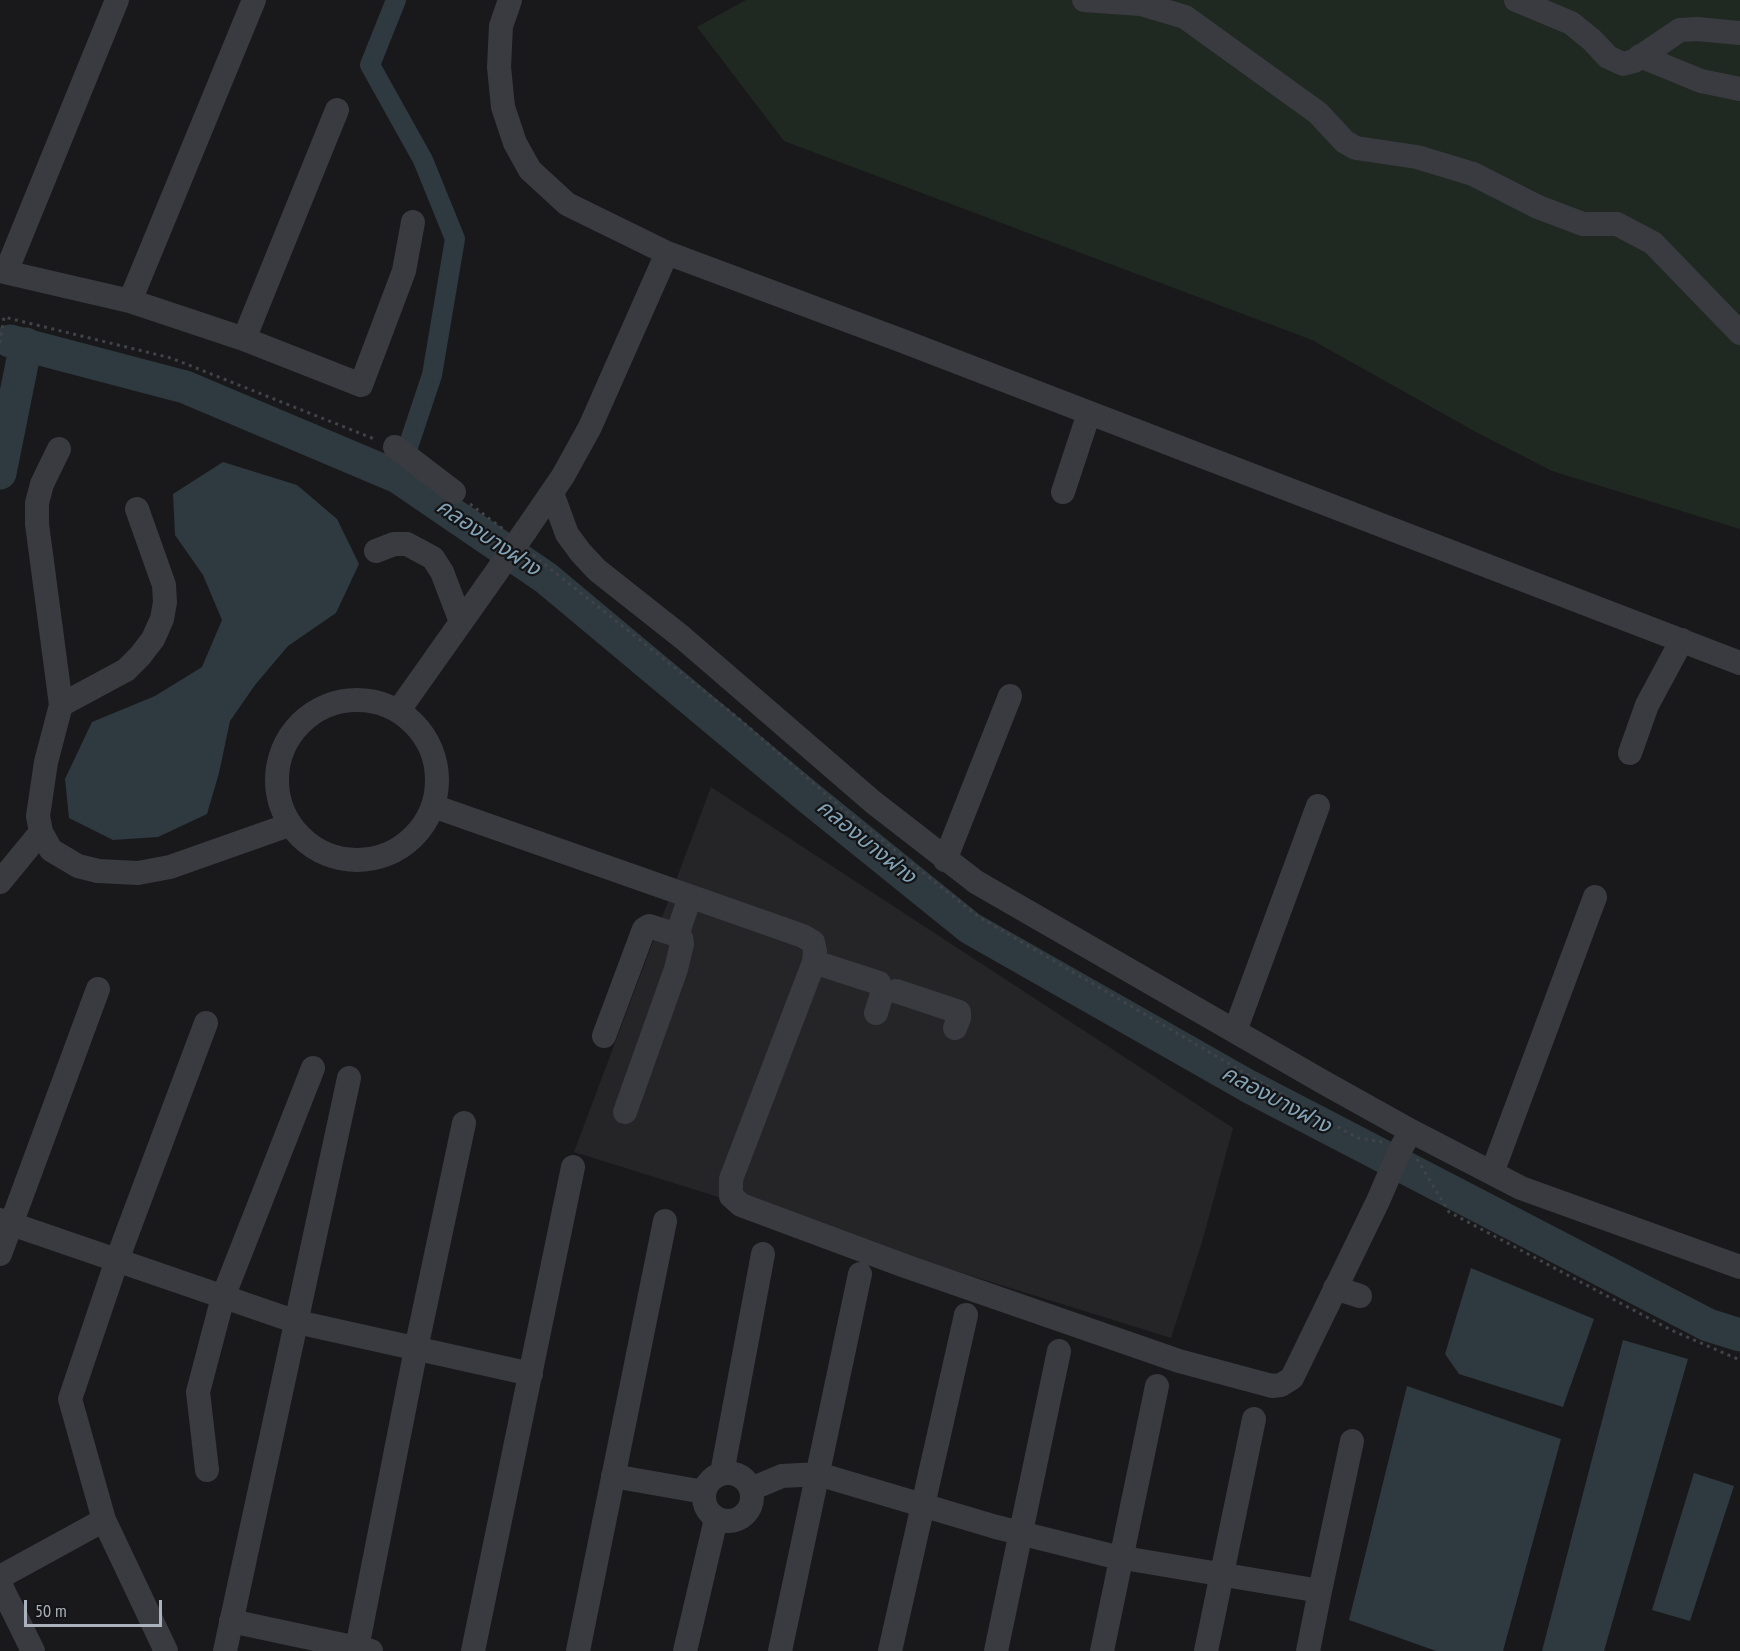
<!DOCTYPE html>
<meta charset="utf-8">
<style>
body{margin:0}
#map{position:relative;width:1740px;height:1651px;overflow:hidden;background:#19191b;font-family:"PT Sans Narrow",sans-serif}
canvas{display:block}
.scale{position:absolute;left:24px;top:1600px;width:138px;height:27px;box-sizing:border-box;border:3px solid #abb2bb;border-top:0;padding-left:8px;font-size:18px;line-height:21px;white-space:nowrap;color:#abb2bb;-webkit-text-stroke:4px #141416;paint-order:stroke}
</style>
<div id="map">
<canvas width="1740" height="1651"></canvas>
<div class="scale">50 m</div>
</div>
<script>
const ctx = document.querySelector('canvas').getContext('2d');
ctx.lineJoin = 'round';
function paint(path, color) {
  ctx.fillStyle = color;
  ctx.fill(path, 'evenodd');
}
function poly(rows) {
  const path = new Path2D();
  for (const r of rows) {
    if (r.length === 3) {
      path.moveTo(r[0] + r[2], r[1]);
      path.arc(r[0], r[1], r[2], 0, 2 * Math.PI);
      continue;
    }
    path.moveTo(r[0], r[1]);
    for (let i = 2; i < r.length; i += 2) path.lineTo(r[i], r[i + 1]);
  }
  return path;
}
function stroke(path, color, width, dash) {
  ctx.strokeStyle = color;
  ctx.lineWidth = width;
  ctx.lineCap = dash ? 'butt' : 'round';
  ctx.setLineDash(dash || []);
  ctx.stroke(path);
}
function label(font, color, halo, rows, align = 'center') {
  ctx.font = font + ' "PT Sans Narrow","Noto Sans Thai",sans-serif';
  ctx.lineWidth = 4.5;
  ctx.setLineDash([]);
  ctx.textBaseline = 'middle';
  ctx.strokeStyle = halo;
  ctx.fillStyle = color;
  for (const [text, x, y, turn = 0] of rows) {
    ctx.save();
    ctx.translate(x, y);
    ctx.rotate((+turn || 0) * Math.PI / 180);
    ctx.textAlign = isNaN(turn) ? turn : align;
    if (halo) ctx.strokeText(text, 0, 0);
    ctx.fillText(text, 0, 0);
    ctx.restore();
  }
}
const built = poly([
 [711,787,1233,1128,1202,1242,1171,1338,574,1152]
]);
const green = poly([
 [746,0,1740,0,1740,529,1552,471,1476,432,1312,340,784,141,697,27]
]);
const water = poly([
 [223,462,297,485,337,519,359,564,336,613,288,646,255,685,230,721,219,773,207,814,158,837,113,840,69,818,65,779,92,722,155,696,202,667,222,620,203,575,175,535,173,494],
 [1471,1268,1594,1319,1563,1407,1459,1374,1445,1354],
 [1623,1340,1688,1359,1604,1651,1542,1651],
 [1407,1386,1561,1439,1503,1651,1436,1651,1349,1620],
 [1694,1473,1734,1486,1690,1621,1652,1610]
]);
const canal = poly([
 [396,0,370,65,423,160,455,239,432,375,398,477]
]);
const river = poly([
 [10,341,185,387,398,477,546,578,808,797,970,928,1248,1086,1708,1325,1740,1335],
 [0,473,26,344]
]);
const path = poly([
 [0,343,4,317,171,358,377,440],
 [470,504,503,529],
 [533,555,738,718,843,809,979,917,1325,1120,1358,1138,1382,1142],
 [1417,1159,1449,1212,1671,1330,1740,1360]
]);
const minor = poly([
 [510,0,501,26,499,67,503,107,515,143,530,170,567,204,667,253,900,340,1740,663],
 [1084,0,1141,4,1185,17,1318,113,1345,142,1356,148,1417,157,1473,174,1538,207,1583,224,1617,224,1653,243,1740,333],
 [1516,0,1571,23,1592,40,1608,57,1623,64,1634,61,1680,30,1697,29,1740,33],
 [1640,56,1701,81,1740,89],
 [0,271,130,301,244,339,361,385,404,271,413,222],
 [6,272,117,0],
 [130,301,254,0],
 [244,339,337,110],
 [395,447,454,492],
 [59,449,42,484,37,503,37,524,61,705,46,762,38,816,41,832,51,850,78,866,98,871,138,873,170,867,289,825],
 [1063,492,1089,413],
 [552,493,567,534,581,553,597,570,683,638,873,802,976,882,1323,1082,1411,1131,1521,1188,1740,1267],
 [526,530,563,476,590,427,667,253],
 [376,551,394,544,407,544,433,558,442,572,461,622],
 [357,780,80],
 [61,705,126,670,140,656,153,639,162,619,165,602,164,585,137,509],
 [399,710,486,587],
 [1630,753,1647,705,1682,640],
 [433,806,803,936,813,942,815,951,814,962,731,1179,731,1196,741,1205,905,1266,1179,1361,1272,1386,1281,1385,1292,1378,1378,1201,1400,1150,1411,1131],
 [945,860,1010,696],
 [0,882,41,832],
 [814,962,879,983],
 [896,991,959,1012,959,1018,955,1028],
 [876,1013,882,994],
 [1235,1031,1318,806],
 [604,1036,644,929,649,926,677,935],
 [625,1112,676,969,682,944,681,938,677,935,690,897],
 [1492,1173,1595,897],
 [0,1220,297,1322,531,1374],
 [0,1254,98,989],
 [1335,1288,1360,1296],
 [207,1470,198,1392,223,1297,313,1068],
 [728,1497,24],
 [722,1473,763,1254],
 [613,1476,704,1492],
 [751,1489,782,1476,818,1474,996,1527,1112,1556,1320,1591,1308,1651],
 [0,1577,104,1520],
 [0,1584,33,1651],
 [1320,1591,1352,1441],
 [231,1621,371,1651],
 [357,1648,416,1349,464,1123],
 [166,1651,104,1520,70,1399,117,1260,206,1023],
 [225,1651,349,1078],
 [473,1651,573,1167],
 [578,1651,665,1221],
 [685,1651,716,1519],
 [780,1651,860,1274],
 [890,1651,966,1315],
 [996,1651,1059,1351],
 [1102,1651,1157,1386],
 [1206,1651,1254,1419]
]);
const minorBridge = poly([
 [486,587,526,530]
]);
const waterNames = [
 ["คลองบางฝาง",488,538,34],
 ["คลองบางฝาง",866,842,39],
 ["คลองบางฝาง",1276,1100,28]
];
paint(built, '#252528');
paint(green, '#202921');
paint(water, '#2e3a40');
stroke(canal, '#2e3a40', 20);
stroke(river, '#2e3a40', 33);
stroke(path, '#404347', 3, [3, 4.5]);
stroke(minor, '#3a3b40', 24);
stroke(minorBridge, '#3a3b40', 24);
label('italic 22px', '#82a4b6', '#141416', waterNames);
</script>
